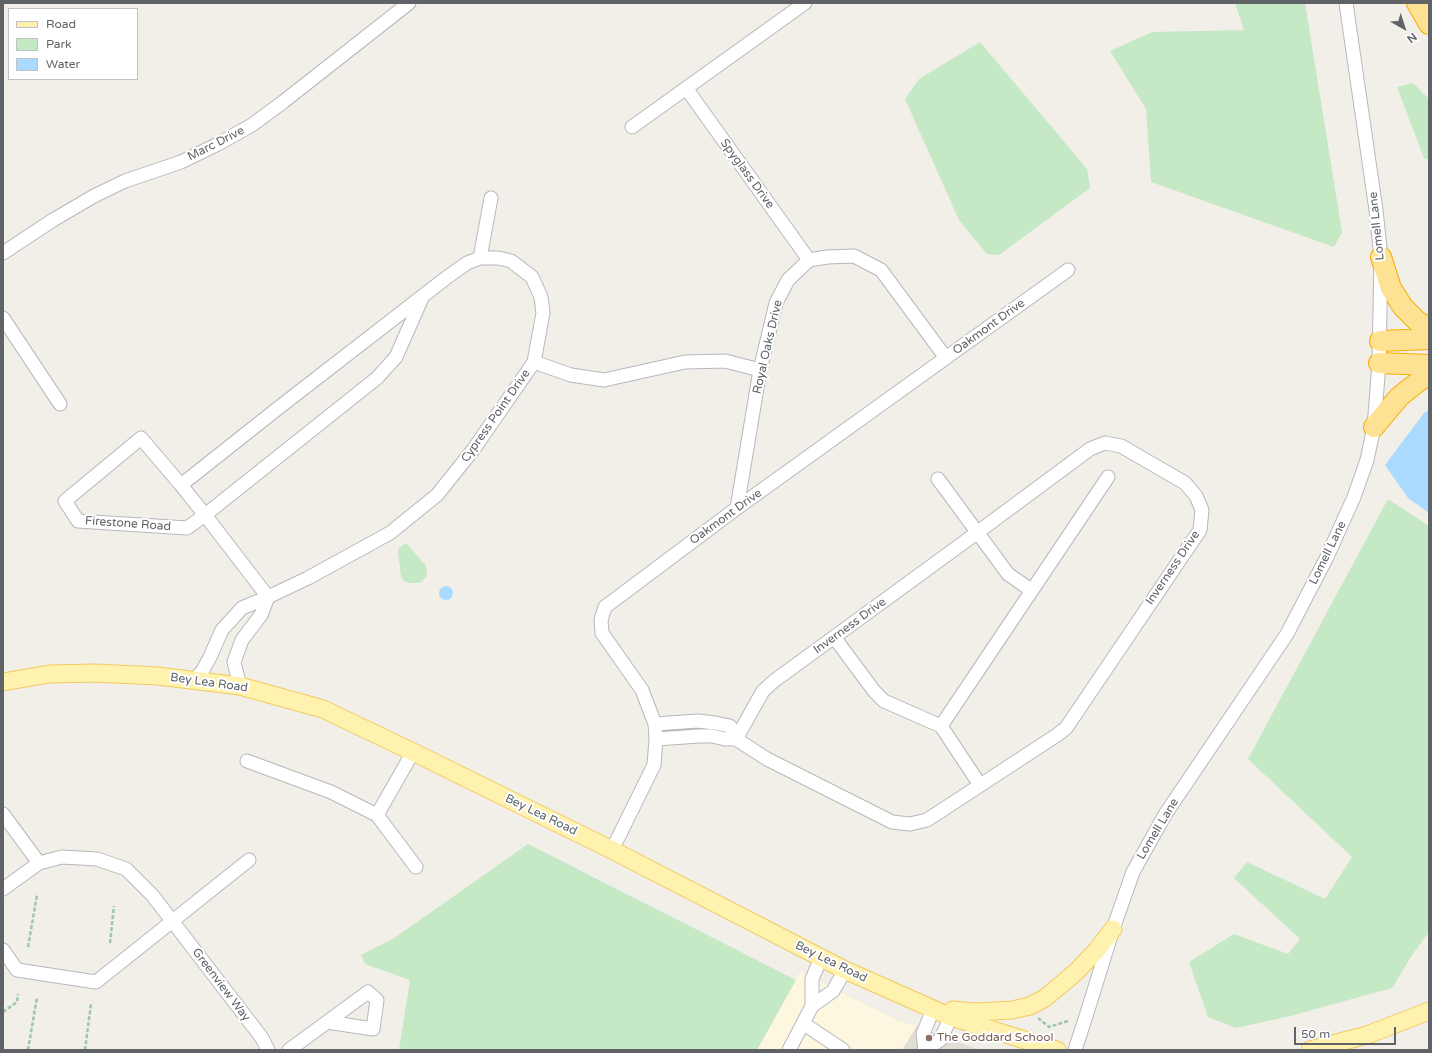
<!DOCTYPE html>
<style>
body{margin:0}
#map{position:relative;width:1432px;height:1053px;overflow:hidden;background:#f1efe8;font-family:"Varela Round",sans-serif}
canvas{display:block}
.frame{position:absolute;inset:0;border:4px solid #5f6368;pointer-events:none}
.legend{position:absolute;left:8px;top:8px;width:130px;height:72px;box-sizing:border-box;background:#fff;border:1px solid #bfc1c3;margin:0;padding:5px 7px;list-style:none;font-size:12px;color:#5f6368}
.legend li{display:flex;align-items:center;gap:8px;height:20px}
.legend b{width:20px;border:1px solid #bfc1c3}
.north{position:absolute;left:1384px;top:8px;width:40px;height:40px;-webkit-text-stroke:3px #fff;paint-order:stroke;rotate:141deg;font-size:11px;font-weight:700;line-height:16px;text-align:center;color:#5f6368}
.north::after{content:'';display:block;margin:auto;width:14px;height:18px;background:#5f6368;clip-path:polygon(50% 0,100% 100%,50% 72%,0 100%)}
.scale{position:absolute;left:1294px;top:1027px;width:102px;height:18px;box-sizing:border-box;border:2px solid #5f6368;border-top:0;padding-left:5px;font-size:12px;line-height:14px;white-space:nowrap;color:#5f6368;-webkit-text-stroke:3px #fff;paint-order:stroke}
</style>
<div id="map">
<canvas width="1432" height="1053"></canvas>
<div class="frame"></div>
<ul class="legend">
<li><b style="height:5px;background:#fff2af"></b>Road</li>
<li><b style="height:11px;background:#c5e8c5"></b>Park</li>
<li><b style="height:11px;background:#aadaff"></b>Water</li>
</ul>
<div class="north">N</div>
<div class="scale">50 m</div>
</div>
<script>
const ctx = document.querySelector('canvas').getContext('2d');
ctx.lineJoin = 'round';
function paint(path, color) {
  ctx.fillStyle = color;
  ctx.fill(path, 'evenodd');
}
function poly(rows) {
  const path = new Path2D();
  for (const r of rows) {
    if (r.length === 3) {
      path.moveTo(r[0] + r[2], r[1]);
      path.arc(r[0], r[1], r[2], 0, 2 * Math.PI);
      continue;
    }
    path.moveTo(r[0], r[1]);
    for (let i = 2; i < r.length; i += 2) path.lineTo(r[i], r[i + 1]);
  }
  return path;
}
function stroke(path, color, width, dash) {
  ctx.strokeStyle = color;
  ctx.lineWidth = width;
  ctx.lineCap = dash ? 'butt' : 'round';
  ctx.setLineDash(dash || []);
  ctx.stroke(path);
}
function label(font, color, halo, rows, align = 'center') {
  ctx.font = font + ' "Varela Round",sans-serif';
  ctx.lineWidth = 4;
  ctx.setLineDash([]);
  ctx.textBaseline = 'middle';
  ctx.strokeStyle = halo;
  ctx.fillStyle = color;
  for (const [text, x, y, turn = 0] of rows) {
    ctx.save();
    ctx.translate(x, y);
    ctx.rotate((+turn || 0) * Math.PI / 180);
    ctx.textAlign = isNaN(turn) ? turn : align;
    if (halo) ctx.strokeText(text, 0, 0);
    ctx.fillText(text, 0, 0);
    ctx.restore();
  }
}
const commercial = poly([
 [800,972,899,1021,917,1026,902,1050,757,1050]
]);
const education = poly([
 [917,1026,979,1050,902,1050]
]);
const green = poly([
 [1235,3,1305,3,1342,232,1334,247,1151,182,1146,109,1110,51,1152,32,1244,30],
 [980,42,1087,169,1090,188,999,255,987,254,959,220,905,99,919,79],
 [1413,83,1429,99,1429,160,1424,158,1397,87],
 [1388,499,1429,526,1429,932,1412,955,1392,988,1290,1016,1236,1028,1208,1017,1189,962,1234,934,1288,954,1300,939,1234,878,1247,862,1325,899,1352,857,1248,759],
 [406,543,426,566,427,576,420,583,408,583,404,581,401,576,398,551,400,547],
 [528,844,796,980,757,1050,399,1050,410,980,365,964,361,955,393,939]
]);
const water = poly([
 [1429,410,1429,513,1408,498,1385,465,1424,413],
 [446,593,7]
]);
const path = poly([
 [110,943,114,906],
 [28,947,37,895],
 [3,1012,17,1002,18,994],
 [1038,1018,1049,1027,1068,1021],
 [28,1050,37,997],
 [85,1050,91,1004]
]);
const minor = poly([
 [686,88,809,260],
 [632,127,805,3],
 [3,253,53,220,94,196,125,181,181,162,218,144,252,125,283,102,409,3],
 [480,258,491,198],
 [3,318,60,404],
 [534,362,571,375,604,380,685,362,725,361,760,370],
 [1105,443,1121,446,1185,483,1196,496,1202,510,1200,530,1066,728,1057,735,927,820,910,824,892,822,767,759,736,739,763,691,774,681,978,532,1090,449,1105,443],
 [938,479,1008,574,1031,590],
 [181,485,277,409,446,278,467,263,480,258,498,258,511,261,532,277,541,297,543,313,534,362,473,450,437,495,390,533,308,578,268,597,242,608,222,630,210,657,203,670,195,680],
 [737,508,760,370,776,303,788,280,809,260,827,257,854,256,881,270,946,358],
 [268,597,205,515,181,485,141,438,65,501,78,521,187,528,205,515,377,378,396,357,422,298],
 [834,637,874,691,884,701,941,726,980,785],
 [240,686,234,662,242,640,261,615,268,597],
 [655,724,698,721,715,723,730,726,736,739,725,739,712,736,699,736,656,739],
 [941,726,1108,477],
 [247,761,331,792,377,815,413,752],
 [3,814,39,863],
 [377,815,416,867],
 [612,850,654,765,656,739,655,724,642,690,602,633,601,620,605,607,737,508,1068,270],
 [3,889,39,863,62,857,97,859,126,869,153,896,262,1038,268,1050],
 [3,950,17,970,96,982,249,860],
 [812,1006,833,991,845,970],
 [804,1024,843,1050],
 [925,1049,923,1034,933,1009],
 [289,1050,368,992,377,1000,373,1029,327,1022],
 [789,1050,812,1006,812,979,821,958],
 [924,1050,940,1040,951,1017],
 [1075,1050,1087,1013,1113,929,1133,872,1166,813,1287,634,1327,557,1354,497,1367,460,1374,427,1379,363,1381,257,1376,210,1346,3]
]);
const major = poly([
 [3,682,49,674,94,673,158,676,240,686,323,709,413,752,612,850,845,970,951,1017,1057,1050],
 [953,1010,976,1012,1012,1010,1030,1006,1045,998,1076,972,1097,950,1113,929],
 [1310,1050,1367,1035,1429,1011]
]);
const highway = poly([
 [1417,3,1429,24],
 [1381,257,1391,288,1403,307,1417,321,1429,329],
 [1380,341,1429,339],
 [1379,363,1429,365],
 [1374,427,1399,397,1419,381,1429,375]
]);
const markers = [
 [929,1038,4,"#8d6e63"]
];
const streetNames = [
 ["Marc Drive",216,144,-27],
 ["Spyglass Drive",747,174,54],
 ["Lomell Lane",1377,226,-96],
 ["Oakmont Drive",989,327,-36],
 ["Royal Oaks Drive",768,347,-77],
 ["Cypress Point Drive",496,416,-55],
 ["Oakmont Drive",726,517,-36],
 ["Firestone Road",128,524,4],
 ["Lomell Lane",1328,553,-64],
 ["Inverness Drive",1173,568,-56],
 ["Inverness Drive",850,626,-36],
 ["Bey Lea Road",209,683,8],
 ["Bey Lea Road",541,815,26],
 ["Lomell Lane",1158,829,-59],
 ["Bey Lea Road",831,962,26],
 ["Greenview Way",221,985,53]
];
const educationNames = [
 ["The Goddard School",937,1038]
];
paint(commercial, '#fef7e0');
paint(education, '#e1ded6');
paint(green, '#c5e8c5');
paint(water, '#aadaff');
stroke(minor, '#b5b8bc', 15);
stroke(major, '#f2c960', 19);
stroke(highway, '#f9ab00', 22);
stroke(path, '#9cc7a9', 2.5, [4, 2]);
stroke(minor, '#fff', 13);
stroke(major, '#fff2af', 17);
stroke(highway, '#fde293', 20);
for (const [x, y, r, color] of markers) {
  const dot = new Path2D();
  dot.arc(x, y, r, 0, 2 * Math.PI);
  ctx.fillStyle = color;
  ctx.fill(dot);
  stroke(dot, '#fff', 1.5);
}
label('12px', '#5f6368', '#fff', streetNames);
label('12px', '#785e54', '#fff', educationNames, 'left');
</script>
